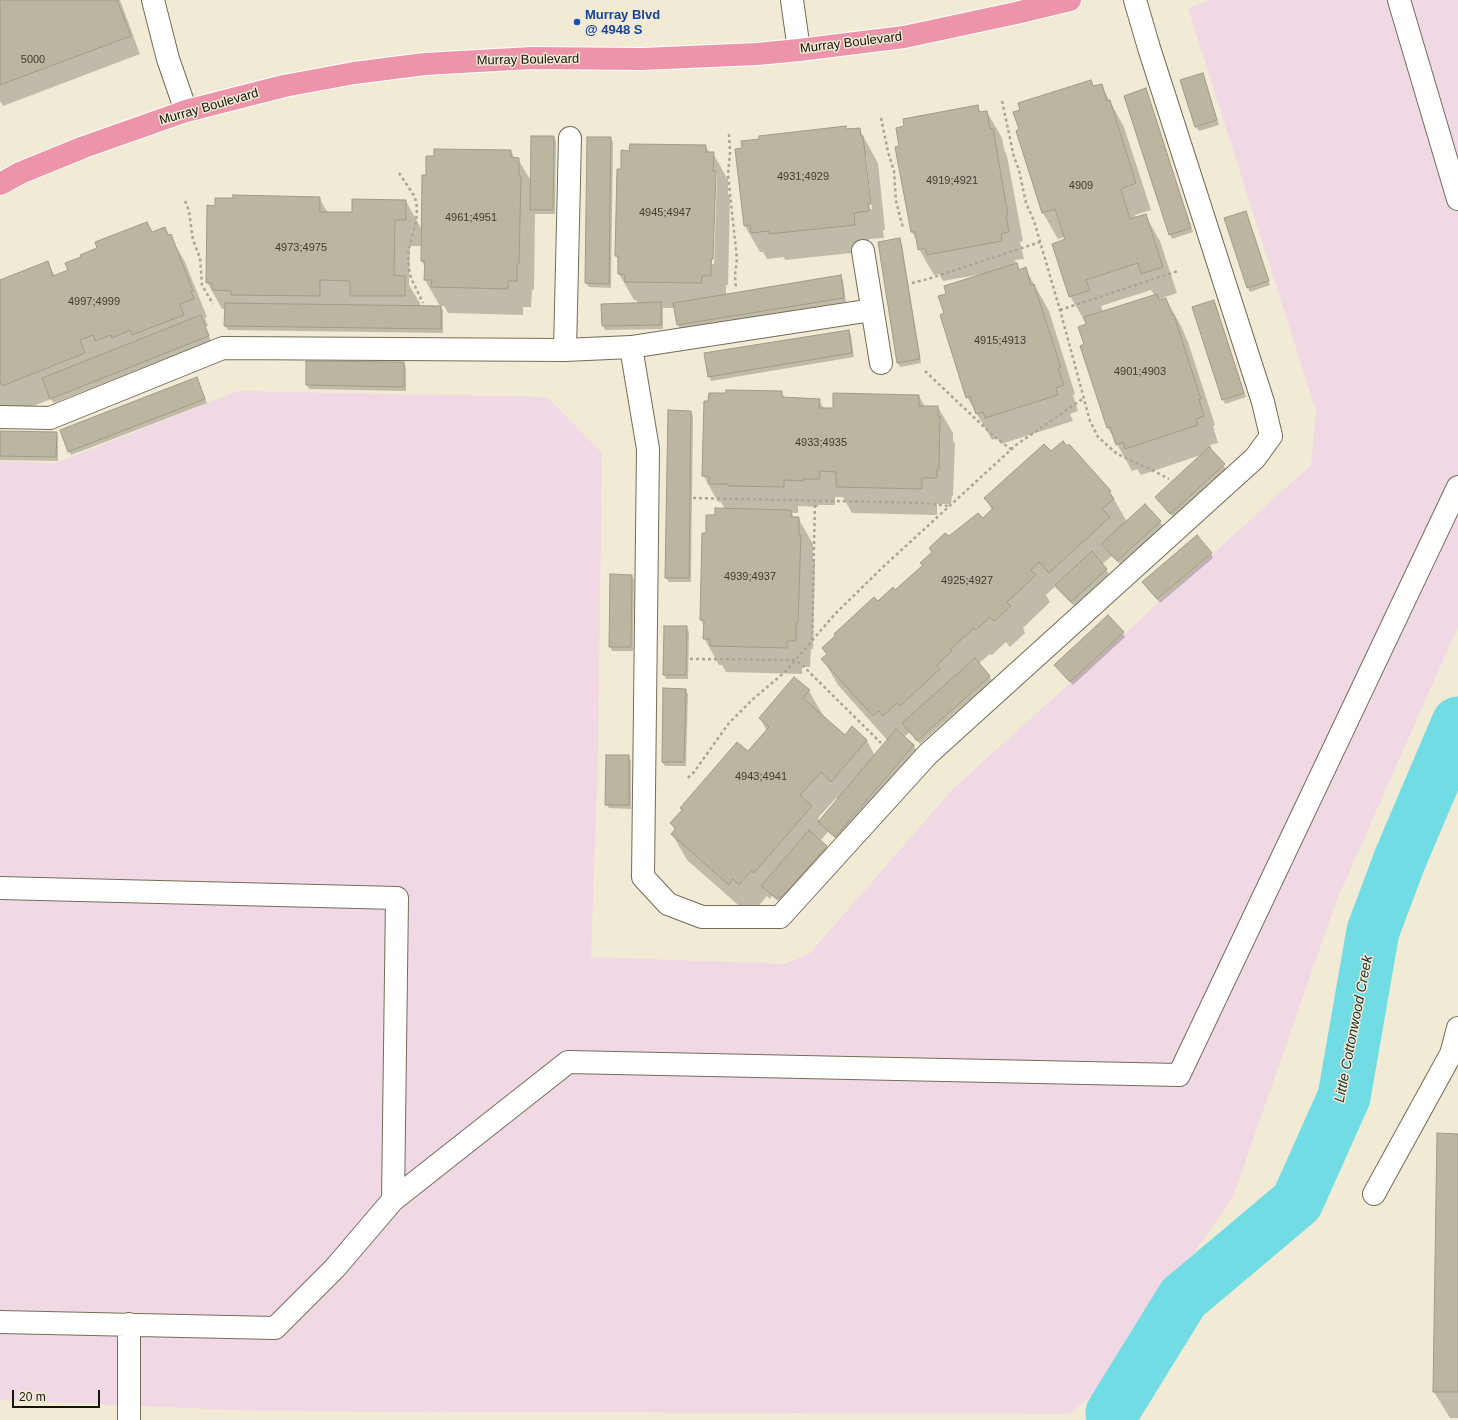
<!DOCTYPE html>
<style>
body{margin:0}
#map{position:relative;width:1458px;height:1420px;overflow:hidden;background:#f1ead4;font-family:Arial,sans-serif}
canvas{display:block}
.scale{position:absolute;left:12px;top:1390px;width:88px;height:18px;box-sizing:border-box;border:2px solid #15130b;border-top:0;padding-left:5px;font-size:12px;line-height:14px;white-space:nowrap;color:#15130b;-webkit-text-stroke:3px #f1ead4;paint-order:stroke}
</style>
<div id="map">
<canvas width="1458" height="1420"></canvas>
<div class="scale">20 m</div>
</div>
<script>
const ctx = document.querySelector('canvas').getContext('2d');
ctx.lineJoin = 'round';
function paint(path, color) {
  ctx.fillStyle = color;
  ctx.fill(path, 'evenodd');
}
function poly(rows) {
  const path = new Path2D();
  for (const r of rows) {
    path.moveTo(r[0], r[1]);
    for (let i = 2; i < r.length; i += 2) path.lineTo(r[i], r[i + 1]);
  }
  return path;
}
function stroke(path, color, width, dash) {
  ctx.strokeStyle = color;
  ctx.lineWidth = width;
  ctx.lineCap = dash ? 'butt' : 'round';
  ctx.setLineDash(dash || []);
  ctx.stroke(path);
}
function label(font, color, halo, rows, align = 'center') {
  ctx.font = font + ' Arial,sans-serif';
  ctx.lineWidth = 3;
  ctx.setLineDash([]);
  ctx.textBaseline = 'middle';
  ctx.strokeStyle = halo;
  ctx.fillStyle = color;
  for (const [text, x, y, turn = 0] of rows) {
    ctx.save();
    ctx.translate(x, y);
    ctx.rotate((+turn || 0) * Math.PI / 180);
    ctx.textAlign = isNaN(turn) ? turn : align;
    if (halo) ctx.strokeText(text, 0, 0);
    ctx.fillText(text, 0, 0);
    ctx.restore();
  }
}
const industrial = poly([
 [1210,0,1458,0,1458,627,1336,902,1233,1197,1101,1386,1070,1414,258,1411,0,1400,0,461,56,463,238,391,547,397,602,453,598,754,591,957,785,964,810,953,954,788,1311,465,1316,411,1188,8]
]);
const shadow = poly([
 [0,0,120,0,140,54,3,106,0,101],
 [1204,78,1219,125,1199,131,1196,127],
 [1091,81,1094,87,1101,85,1124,127,1151,210,1135,215,1136,218,1145,215,1160,241,1177,293,1159,299,1160,301,1166,299,1181,326,1188,342,1215,425,1213,426,1218,443,1210,445,1213,452,1226,469,1173,517,1159,501,1201,455,1141,475,1137,469,1132,471,1117,444,1108,428,1081,346,1086,345,1087,325,1070,296,1066,240,1065,237,1058,239,1043,213,1017,131],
 [1151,290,1155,296,1103,312,1101,306],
 [1146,90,1193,232,1172,239,1170,234],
 [977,106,981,113,987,112,1002,138,1004,149,1007,156,1023,241,1020,242,1024,259,1015,260,1016,264,1020,270,1025,268,1049,311,1075,394,1073,395,1078,411,1070,414,1073,421,1001,444,997,438,992,440,967,397,945,314,947,294,982,275,982,274,943,281,939,274,934,275,919,249,918,242,912,232],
 [845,127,847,130,859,129,878,163,885,230,883,230,884,238,869,239,870,251,785,260,784,257,767,259,763,252,760,252,745,226],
 [864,155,866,155,872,209,870,209],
 [554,137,556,141,555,214,535,214,534,290,532,290,531,307,523,307,523,315,448,313,444,306,440,306,425,280,425,268,422,261,422,246,410,246,409,285,420,303,420,307,441,307,443,311,443,333,228,330,225,326,226,312,224,309,222,309,207,282,216,207,319,198,328,213,353,213,406,201,422,230,427,176,511,151,515,159,518,159,531,181],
 [610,138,613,142,611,288,589,287,586,283],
 [705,146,710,153,713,153,728,180,728,194,730,198,728,285,726,285,726,295,840,276,843,280,846,302,680,329,678,325,675,308,663,308,663,329,605,330,603,326,602,305,639,304,637,301,634,300,619,274,619,262,616,256],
 [715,172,717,174,714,264,712,264],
 [1246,212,1270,285,1250,292,1248,288],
 [147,223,153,233,164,228,169,236,170,236,185,262,207,317,205,318,208,326,205,327,211,341,54,403,51,399,18,412,15,406,0,412,0,281,47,262,55,276,69,271,99,249],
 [900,240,902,244,921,363,900,367,897,362],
 [1214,301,1246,397,1225,404,1223,400],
 [848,331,851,335,854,357,711,381,709,376],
 [404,363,406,368,406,391,309,389,307,385],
 [197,379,207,403,71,455,69,451],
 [781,392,785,398,819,400,824,409,834,409,919,396,925,407,938,407,953,433,953,440,955,444,953,496,952,496,951,504,937,504,937,515,852,513,843,497,835,497,835,505,818,505,818,507,798,506,798,513,792,513,794,518,798,518,813,544,813,559,815,562,813,649,811,649,810,667,802,667,802,674,726,672,722,665,719,665,704,638,704,626,701,620,707,534,716,516,725,509,721,502,718,502,703,475],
 [691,412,693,416,691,582,669,582,666,578],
 [0,432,56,433,58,437,58,461,0,460],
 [1051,452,1110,492,1127,522,1160,522,1163,526,1120,564,1112,556,1102,564,1109,574,1074,606,1055,587,1046,595,1050,602,1023,628,1025,633,1010,647,1006,642,992,655,990,654,978,664,992,680,920,744,910,732,904,737,914,745,916,750,838,840,828,832,820,841,826,846,829,851,779,902,772,896,770,899,767,896,755,910,748,905,744,910,687,860,672,834,675,830,671,823,748,753,767,731,760,718,809,691,824,717,845,736,852,728,867,741,875,756,888,741,838,685,823,659,827,655,823,649,878,602,895,592,923,566,922,563,933,553,930,548,983,519,992,510,985,498],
 [836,798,838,799,820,821,818,818],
 [1211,553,1213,558,1160,603,1144,582],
 [611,575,632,576,634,580,633,651,612,651,610,647],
 [686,627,689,632,688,679,666,679,664,675],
 [1123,633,1125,637,1073,685,1055,665],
 [685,690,688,694,686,766,665,766,662,762],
 [629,756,631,761,631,809,609,808,606,804],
 [1458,1134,1458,1418,1450,1418,1434,1392]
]);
const river = poly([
 [1112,1413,1183,1298,1297,1202,1344,1097,1373,931,1400,859,1458,723]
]);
const building = poly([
 [0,0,117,0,131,36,0,85,0,0],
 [1203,73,1217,120,1195,127,1180,80,1203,73],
 [1091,80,1093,86,1102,84,1107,101,1110,100,1136,183,1121,189,1130,219,1146,214,1163,267,1141,274,1138,263,1086,280,1090,290,1069,297,1052,244,1065,239,1055,209,1042,213,1016,131,1019,129,1013,112,1020,110,1018,103,1091,80],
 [1146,88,1191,228,1169,235,1124,96,1146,88],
 [978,105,979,112,987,111,990,129,993,128,1008,215,1006,215,1009,232,1001,234,1002,241,927,255,925,248,918,250,915,232,911,232,895,147,899,146,896,128,904,126,903,119,978,105],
 [846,126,846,129,860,128,861,136,863,136,871,204,868,204,869,211,854,213,855,225,769,234,769,231,751,233,750,225,744,226,735,149,742,148,741,141,759,139,759,136,846,126],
 [531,136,554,136,553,210,530,210,531,136],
 [587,137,611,137,609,284,585,283,587,137],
 [630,144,706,145,706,152,714,152,713,171,716,171,713,259,711,259,711,276,702,276,702,283,625,282,625,275,618,274,618,256,615,256,617,169,621,169,621,150,629,151,630,144],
 [434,149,511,150,511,157,519,158,519,175,521,176,519,264,517,264,517,281,508,281,508,289,431,287,432,280,424,280,425,261,421,261,422,175,426,175,426,156,434,156,434,149],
 [233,195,320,197,320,212,352,212,352,199,406,200,406,220,395,220,394,275,405,276,405,296,350,296,350,281,320,280,320,296,231,295,231,291,212,290,212,283,206,283,207,205,215,206,215,198,233,198,233,195],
 [1246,211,1269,281,1247,288,1224,218,1246,211],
 [147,222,152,232,165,227,168,235,171,234,193,291,191,291,194,299,180,304,184,315,132,335,130,330,112,338,111,335,95,341,93,335,80,340,85,353,2,386,0,381,0,280,48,261,53,276,68,270,65,263,81,257,80,255,97,248,95,242,147,222],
 [900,238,920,359,897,363,878,242,900,238],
 [1017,263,1019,270,1026,267,1031,285,1034,284,1061,368,1058,368,1064,385,1056,388,1058,395,985,418,983,412,976,414,970,396,966,398,940,315,944,313,938,296,946,294,944,286,1017,263],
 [841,275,844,298,677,325,673,303,841,275],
 [1157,294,1159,300,1166,298,1172,315,1174,315,1201,399,1199,399,1204,416,1196,419,1198,425,1125,449,1123,442,1116,445,1110,427,1107,428,1080,346,1084,344,1078,327,1086,324,1084,317,1157,294],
 [1214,300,1244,393,1222,400,1192,307,1214,300],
 [661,302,661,325,602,326,601,304,661,302],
 [225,303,441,306,441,329,224,326,225,303],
 [201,315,209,336,50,399,42,378,201,315],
 [849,330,852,353,708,377,704,353,849,330],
 [306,361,404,362,404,387,306,385,306,361],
 [197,377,205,399,68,452,60,430,197,377],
 [726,390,782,391,782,397,820,399,819,408,833,408,833,393,919,395,919,406,938,406,938,416,940,416,939,470,937,470,937,478,922,478,922,489,836,487,836,472,820,471,820,479,803,479,803,481,784,480,784,487,728,486,728,484,709,484,709,476,702,476,704,401,708,401,709,393,726,393,726,390],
 [668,410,691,411,689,578,665,578,668,410],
 [0,431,57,432,56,457,0,456,0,431],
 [1063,441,1067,446,1069,444,1111,491,1109,492,1114,499,1102,509,1110,517,1049,573,1039,562,1031,570,1036,575,1007,602,1011,606,994,621,990,617,976,630,974,628,950,650,952,651,937,665,940,669,900,706,897,703,883,716,879,711,873,716,821,659,827,654,822,648,835,636,834,634,874,597,878,601,893,587,895,590,923,565,920,563,932,552,929,548,945,533,949,536,978,513,983,518,993,508,984,498,1044,444,1051,451,1063,441],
 [1209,447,1225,464,1170,514,1155,497,1209,447],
 [1145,504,1161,521,1117,561,1101,544,1145,504],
 [715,508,791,510,791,517,799,517,799,535,801,535,798,623,796,623,796,641,787,641,787,648,710,646,710,639,703,639,704,620,700,620,702,533,706,533,706,515,715,515,715,508],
 [1197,535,1212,553,1157,599,1142,582,1197,535],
 [1092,551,1107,569,1071,602,1055,585,1092,551],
 [610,574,632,575,631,647,609,647,610,574],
 [1108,615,1124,632,1070,682,1054,665,1108,615],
 [664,626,687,626,686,675,663,675,664,626],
 [975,658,990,676,917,741,902,723,975,658],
 [794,677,810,690,803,698,845,735,852,726,867,740,831,782,821,772,800,795,812,806,754,873,752,870,739,885,733,879,729,885,671,834,676,828,670,823,682,810,680,808,737,742,748,751,769,727,759,718,794,677],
 [663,688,686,689,684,762,662,762,663,688],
 [896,729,914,745,835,837,818,822,896,729],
 [606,755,629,755,629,805,605,805,606,755],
 [809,830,827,846,782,897,776,898,761,886,809,830],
 [1437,1133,1458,1134,1458,1392,1433,1392,1437,1133]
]);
const path = poly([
 [1002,101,1014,157,1019,170,1026,203,1034,221,1060,310,1090,421,1098,437,1117,454,1154,471,1169,479],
 [881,118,888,152,894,171,896,201,903,228],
 [729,134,730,152,728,175,737,259,735,275,736,289],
 [399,173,415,197,417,208,416,222,410,244,408,255,409,269,411,278,423,303],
 [185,201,189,211,193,240,200,258,202,285,213,304],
 [912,283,928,279,1040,242],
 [1060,310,1178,271],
 [925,371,980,423,996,438,1011,449],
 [693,498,924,503,948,506],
 [812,640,815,500],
 [690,659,795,660,803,666,881,743],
 [688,778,694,772,729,723,752,700,786,671,835,614,884,566,1016,445,1084,398]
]);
const minor = poly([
 [153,0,168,59,186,111],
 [792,0,799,50],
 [1399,0,1458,199],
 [863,251,881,363],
 [631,347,648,449,643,877,668,904,702,917,780,917,928,754,1255,458,1271,436,1263,402,1149,48,1135,0],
 [565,350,570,138],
 [0,417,50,418,223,348,565,350,631,347,872,310],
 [0,888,397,898,393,1200],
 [1374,1194,1451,1054,1458,1028],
 [0,1322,275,1328,335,1268,393,1200,568,1062,1179,1075,1458,487],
 [129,1324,129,1420]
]);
const major = poly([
 [0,184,20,173,84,147,186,111,284,86,354,73,425,64,532,58,642,59,757,54,799,50,904,37,1016,13,1070,0]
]);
const markers = [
 [577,22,4,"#1a4fb4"]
];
const numberNames = [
 ["5000",33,60],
 ["4931;4929",803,177],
 ["4919;4921",952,181],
 ["4909",1081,186],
 ["4945;4947",665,213],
 ["4961;4951",471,218],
 ["4973;4975",301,248],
 ["4997;4999",94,302],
 ["4915;4913",1000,341],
 ["4901;4903",1140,372],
 ["4933;4935",821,443],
 ["4939;4937",750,577],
 ["4925;4927",967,581],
 ["4943;4941",761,777]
];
const transitNames = [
 ["Murray Blvd",585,15],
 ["@ 4948 S",585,30]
];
const streetNames = [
 ["Murray Boulevard",851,43,-7],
 ["Murray Boulevard",528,60,-1],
 ["Murray Boulevard",209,107,-16]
];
const waterNames = [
 ["Little Cottonwood Creek",1354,1029,-79]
];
paint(industrial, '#f0d9e5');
paint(shadow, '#0003');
stroke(river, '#72dce5', 53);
paint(building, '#bcb6a0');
stroke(building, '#a19b86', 1);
stroke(minor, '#736d59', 24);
stroke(major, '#fff', 24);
stroke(path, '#aaa593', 2.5, [3, 3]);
stroke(minor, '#fff', 22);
stroke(major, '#eb94aa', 22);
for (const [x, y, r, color] of markers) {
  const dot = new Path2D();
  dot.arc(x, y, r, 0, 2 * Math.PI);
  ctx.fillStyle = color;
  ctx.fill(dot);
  stroke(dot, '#f1ead4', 1.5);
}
label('11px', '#3f3c30', null, numberNames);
label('bold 13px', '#164399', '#f1ead4', transitNames, 'left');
label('13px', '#15130b', '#f1ead4', streetNames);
label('italic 14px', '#1a2e2f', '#f1ead4', waterNames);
</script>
